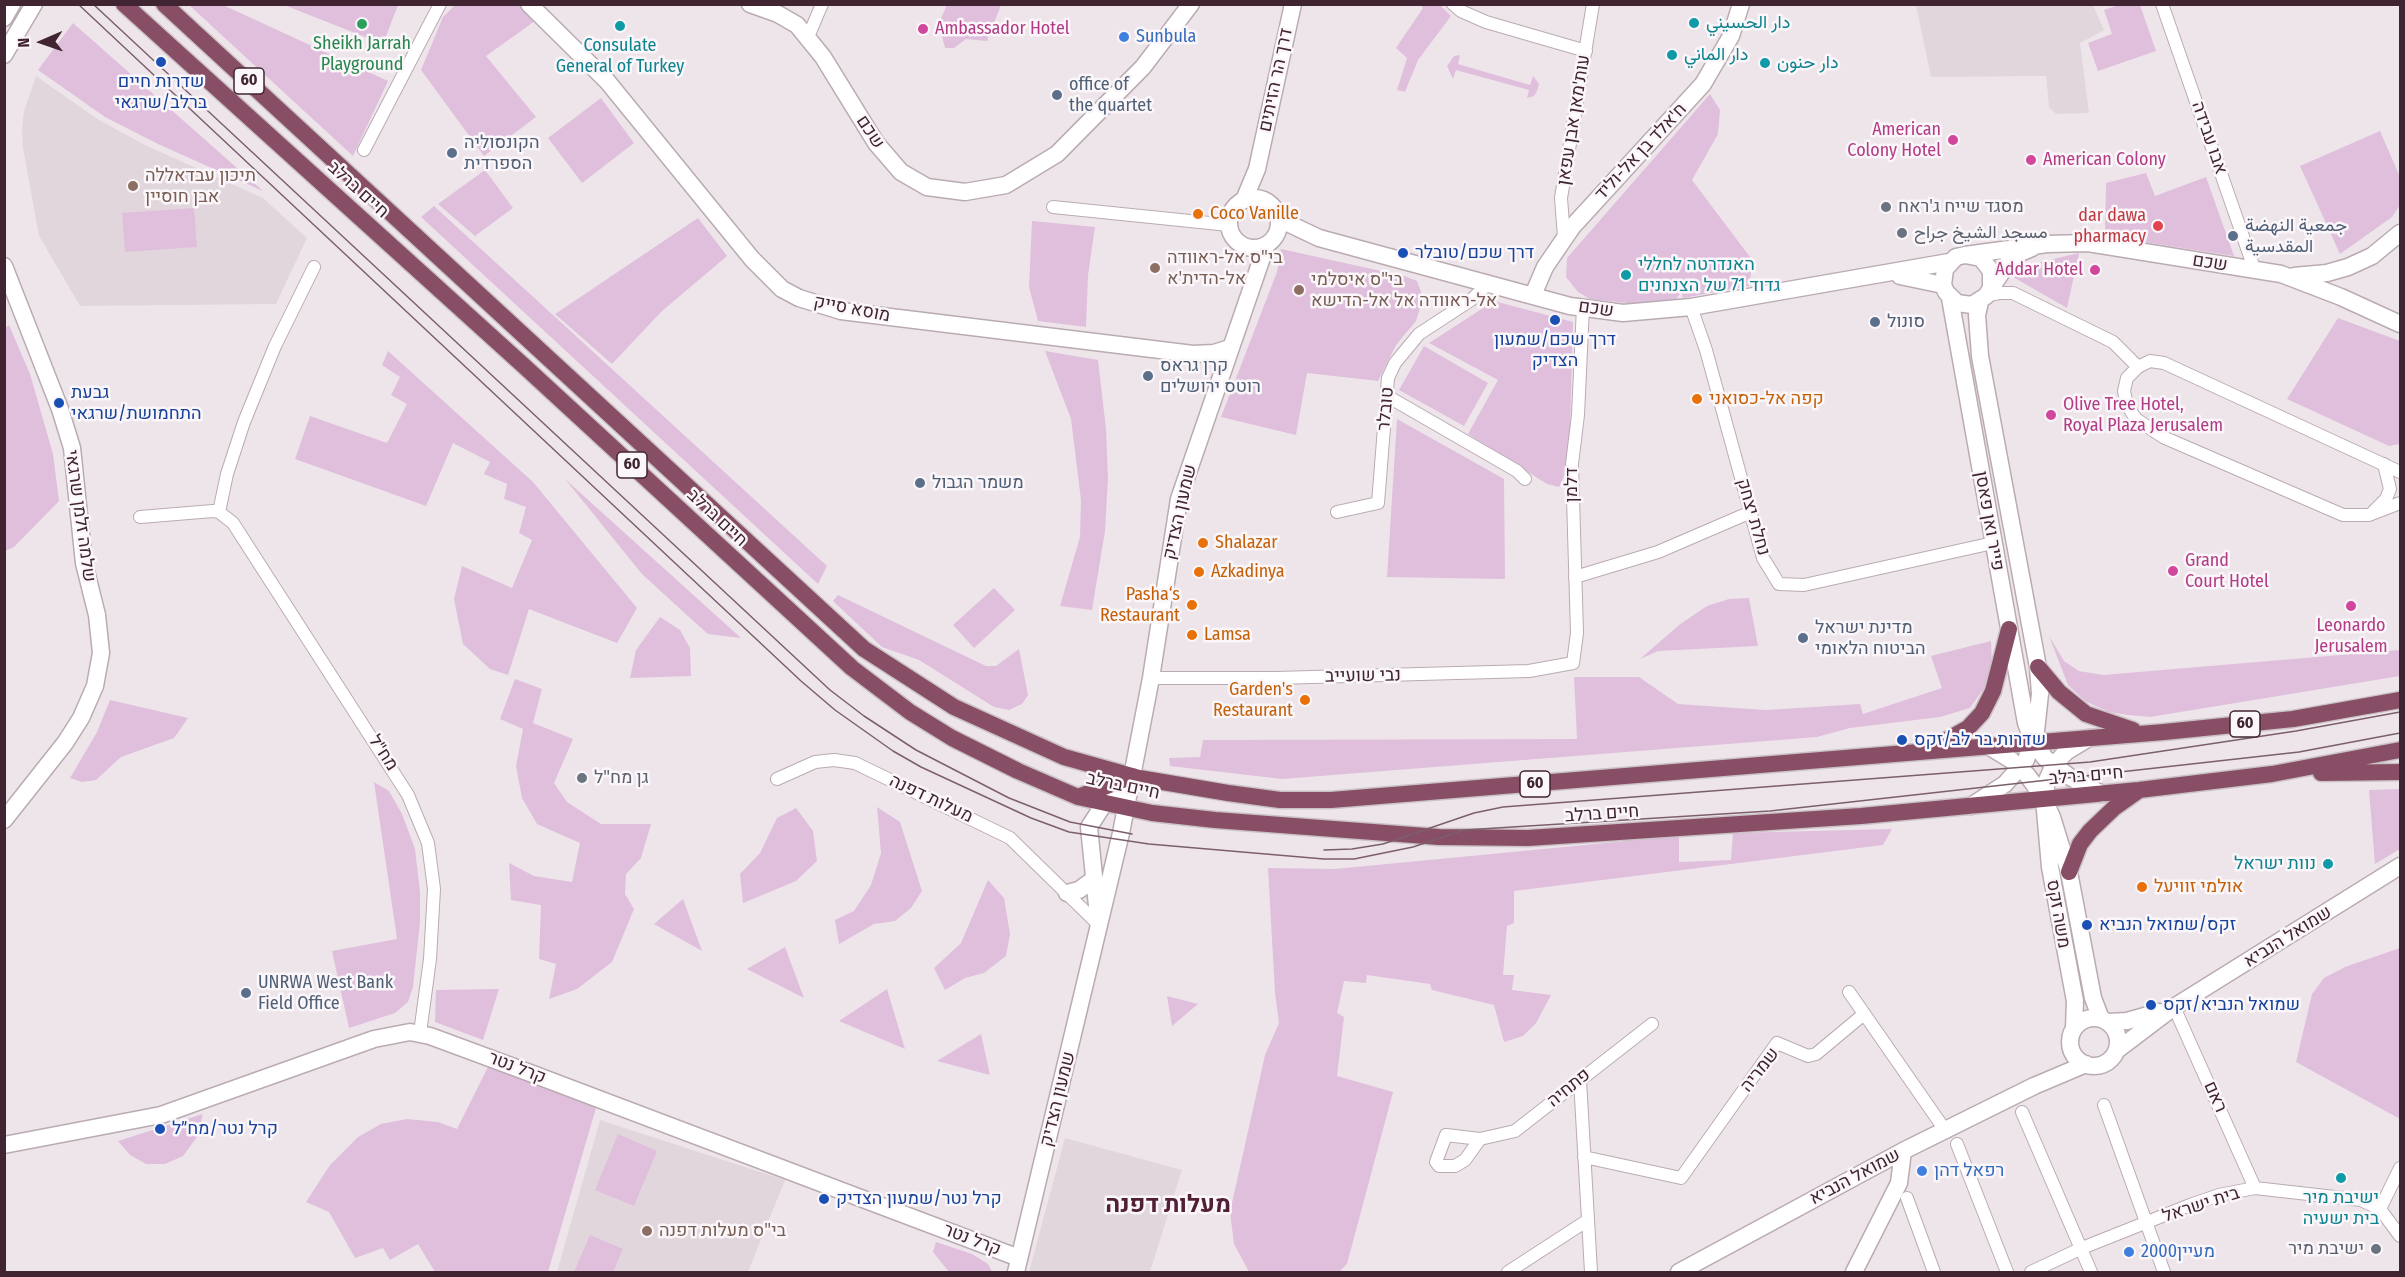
<!DOCTYPE html>
<meta charset="utf-8">
<style>
body{margin:0}
#map{position:relative;width:2405px;height:1277px;overflow:hidden;background:#eee5eb;font-family:"Fira Sans Condensed",sans-serif}
canvas{display:block}
.frame{position:absolute;inset:0;border:6px solid #402431;pointer-events:none}
.north{position:absolute;left:12px;top:12px;width:60px;height:60px;-webkit-text-stroke:4px #faf6f9;paint-order:stroke;rotate:268deg;font-size:16px;font-weight:700;line-height:24px;text-align:center;color:#402431}
.north::after{content:'';display:block;margin:auto;width:21px;height:27px;background:#402431;clip-path:polygon(50% 0,100% 100%,50% 72%,0 100%)}
</style>
<div id="map">
<canvas width="2405" height="1277"></canvas>
<div class="frame"></div>
<div class="north">N</div>
</div>
<script>
const ctx = document.querySelector('canvas').getContext('2d');
ctx.lineJoin = 'round';
function paint(path, color) {
  ctx.fillStyle = color;
  ctx.fill(path, 'evenodd');
}
function poly(rows) {
  const path = new Path2D();
  for (const r of rows) {
    if (r.length === 3) {
      path.moveTo(r[0] + r[2], r[1]);
      path.arc(r[0], r[1], r[2], 0, 2 * Math.PI);
      continue;
    }
    path.moveTo(r[0], r[1]);
    for (let i = 2; i < r.length; i += 2) path.lineTo(r[i], r[i + 1]);
  }
  return path;
}
function stroke(path, color, width, dash) {
  ctx.strokeStyle = color;
  ctx.lineWidth = width;
  ctx.lineCap = dash ? 'butt' : 'round';
  ctx.setLineDash(dash || []);
  ctx.stroke(path);
}
function label(font, color, halo, rows, align = 'center') {
  ctx.font = font + ' "Fira Sans Condensed",Vazirmatn,Heebo,sans-serif';
  ctx.lineWidth = 5;
  ctx.setLineDash([]);
  ctx.textBaseline = 'middle';
  ctx.strokeStyle = halo;
  ctx.fillStyle = color;
  for (const [text, x, y, turn = 0] of rows) {
    ctx.save();
    ctx.translate(x, y);
    ctx.rotate((+turn || 0) * Math.PI / 180);
    ctx.textAlign = isNaN(turn) ? turn : align;
    if (halo) ctx.strokeText(text, 0, 0);
    ctx.fillText(text, 0, 0);
    ctx.restore();
  }
}
const built = poly([
 [1916,5,2093,5,2104,30,2080,43,2089,113,2056,114,2049,107,2046,76,1931,77],
 [36,76,99,120,145,145,263,198,307,238,276,304,80,306,39,236,23,148,22,129,24,111],
 [600,1120,785,1180,748,1272,557,1272],
 [1065,1138,1182,1170,1150,1272,1029,1272]
]);
const green = poly([
 [189,5,223,5,388,81,353,156],
 [284,5,398,5,383,44],
 [455,5,520,5,535,21,486,56,536,117,484,156,421,70,443,17],
 [947,5,947,4,1001,5,987,41,966,39,954,48,945,48,942,36,940,20],
 [1421,5,1440,5,1451,16,1418,60,1405,92,1397,90,1407,58,1396,48,1423,8],
 [2119,5,2140,5,2156,51,2098,71,2088,43,2112,34,2104,10],
 [73,23,263,191,158,144,105,117,38,70],
 [1460,55,1458,64,1530,85,1533,76,1539,84,1537,91,1534,96,1527,98,1529,90,1456,70,1453,79,1447,66,1454,56],
 [1710,94,1720,110,1718,134,1692,180,1753,261,1749,286,1683,298,1681,292,1676,299,1645,305,1590,299,1578,292,1566,277,1567,258],
 [601,98,634,143,582,183,548,138],
 [2380,131,2400,177,2400,205,2392,217,2340,254,2300,166],
 [485,170,513,208,475,236,438,204],
 [2146,173,2155,196,2206,177,2234,256,2105,236,2106,183],
 [434,206,827,566,818,584,421,217],
 [194,208,197,247,125,252,122,213],
 [698,218,727,256,661,312,612,364,555,314],
 [1032,221,1095,227,1088,275,1086,327,1038,321,1029,287],
 [1281,249,1404,276,1417,281,1421,292,1421,305,1416,321,1396,345,1378,381,1307,373,1296,435,1221,417,1277,272],
 [2079,253,2067,308,2013,277,2023,269,2041,262],
 [1494,301,1573,322,1569,466,1559,487,1547,484,1468,434,1498,380,1429,343],
 [2338,318,2400,341,2400,444,2389,446,2287,399],
 [9,325,30,374,53,454,59,501,14,547,5,551,4,329],
 [1424,346,1488,383,1464,426,1399,390],
 [388,351,533,482,637,608,617,643,529,609,508,675,490,669,463,644,454,599,462,566,512,588,532,540,519,533,526,507,504,499,507,484,484,474,490,462,453,443,426,506,295,459,310,416,387,443,407,404,391,395,400,377,382,365],
 [1045,351,1098,360,1106,429,1108,478,1105,531,1092,610,1060,606,1080,537,1081,500,1071,419],
 [1397,419,1504,479,1505,579,1387,577],
 [565,479,741,638,708,634,690,618,642,574],
 [994,588,1015,610,974,648,953,625],
 [838,595,986,666,996,666,1019,649,1028,695,1022,704,1009,710,994,707,919,660,882,647,833,601],
 [1749,598,1758,646,1658,651,1640,659,1679,625,1707,606,1729,599],
 [660,617,680,630,690,648,691,676,630,678,636,650],
 [2049,636,2064,661,2079,671,2103,675,2400,650,2400,676,2150,717,2128,715,2109,712,2085,701,2068,685],
 [1991,641,1992,665,1984,688,1970,708,1940,717,1850,728,1817,737,1282,779,1170,766,1169,758,1200,757,1203,740,1577,739,1574,677,1639,677,1678,704,1766,710,1860,704,1863,714,1942,688,1931,656],
 [515,679,542,689,533,723,573,739,554,783,567,802,601,824,651,824,641,858,626,874,625,894,634,909,612,962,577,989,549,999,556,964,539,959,541,905,511,900,509,863,534,876,572,882,580,843,537,824,522,798,516,766,523,729,500,719],
 [110,700,188,718,174,738,121,757,96,780,82,782,70,778,97,732],
 [374,782,389,791,402,814,415,849,420,892,420,922,413,987,408,1002,395,1013,349,1028,332,951,397,939],
 [2400,789,2400,849,2375,864,2369,790],
 [877,807,900,822,922,891,911,908,895,921,874,924,839,944,835,920,854,911,871,885,881,853],
 [796,808,813,831,817,861,796,881,743,903,740,874,760,853,777,818],
 [1892,829,1883,845,1514,891,1514,923,1507,926,1503,975,1514,975,1512,990,1551,995,1536,1023,1523,1036,1504,1042,1494,1005,1432,990,1430,984,1367,975,1366,983,1344,981,1337,1013,1344,1017,1337,1076,1393,1092,1347,1264,1339,1272,1249,1272,1234,1244,1230,1212,1265,1055,1279,1023,1275,993,1268,868,1335,869,1679,836,1679,862,1731,860,1733,833],
 [988,880,1004,898,1010,934,1006,956,984,973,965,978,945,990,934,968,961,943],
 [683,899,702,951,654,924],
 [785,947,804,998,747,969],
 [2400,948,2400,1119,2296,1062,2312,994,2324,978,2345,967],
 [499,989,483,1040,435,1022,436,990],
 [887,989,905,1049,839,1021],
 [1167,996,1198,1004,1172,1026],
 [981,1034,990,1075,937,1061],
 [489,1065,598,1101,548,1272,435,1272,418,1244,390,1260,383,1248,355,1258,329,1212,306,1202,330,1165,358,1137,381,1124,407,1119,438,1122,457,1129],
 [203,1114,197,1137,183,1156,165,1164,146,1164,130,1155,118,1141],
 [618,1134,657,1151,634,1206,595,1190],
 [590,1235,623,1249,613,1272,574,1272],
 [936,1242,972,1254,988,1264,992,1272,949,1272,933,1252]
]);
const minor = poly([
 [1453,4,1461,11,1486,22,1586,51],
 [2162,4,2255,271],
 [808,37,822,4],
 [364,150,440,4],
 [1053,207,1229,225],
 [1564,237,1561,198,1593,4],
 [1986,296,2000,293,2013,293,2113,342,2138,367],
 [1691,307,1706,350,1763,558,1779,584,1804,585,1993,543],
 [1387,396,1517,471,1525,479],
 [2400,472,2164,363,2150,361,2138,367,2127,378,2124,391,2127,405,2136,419,2163,437,2343,515,2369,515,2400,503],
 [219,512,227,474,244,422,275,346,314,267],
 [1337,512,1378,503,1388,378,1395,363,1419,334,1471,300,1489,283],
 [2373,512,2386,499,2390,489,2384,464],
 [140,517,213,511,219,512,233,523,408,795,428,843,434,889,430,959,420,1033],
 [1575,577,1658,552,1751,512],
 [1151,678,1276,678,1529,671,1573,663,1577,633,1572,464,1578,415,1583,307],
 [777,779,815,762,834,760,855,763,1010,838,1099,925],
 [1849,992,1945,1130],
 [2174,1007,2255,1188],
 [1580,1080,1591,1272],
 [2104,1105,2164,1272],
 [2022,1112,2091,1272],
 [1480,1139,1465,1160,1455,1166,1439,1166,1436,1162,1446,1135,1480,1139,1515,1131,1652,1024],
 [1957,1144,2007,1272],
 [1584,1157,1681,1178,1777,1043,1808,1056,1816,1054,1864,1014],
 [1907,1198,1934,1272],
 [2380,1209,2400,1168],
 [1508,1272,1588,1220],
 [2031,1272,2082,1248,2190,1205,2219,1195,2255,1188,2361,1200,2380,1209,2400,1236]
]);
const tertiary = poly([
 [529,4,607,81,752,259,782,289,799,298,841,311,1193,354,1214,353,1230,348],
 [750,4,778,14,797,25,823,57,876,143,901,172,927,187,965,192,1006,185,1057,154,1143,67,1191,4],
 [4,18,12,4],
 [4,55,34,4],
 [1254,223,25],
 [1244,200,1257,169,1293,4],
 [1279,219,1319,238,1570,306,1623,313,1691,307,1949,262],
 [1965,255,2047,244,2088,243,2281,274,2341,297,2400,324],
 [4,266,60,409,72,448,84,563,97,615,101,653,95,686,81,718,65,743,4,820],
 [1900,276,1943,285],
 [2294,276,2327,273,2348,267,2372,256,2400,233],
 [1991,288,1991,271,1981,258,1965,255,1956,257,1945,269,1943,285,1946,292,1957,303,1972,305,1986,296,2007,264,2018,254,2032,248],
 [1533,295,1545,267,1573,226,1703,84,1731,36,1741,4],
 [1950,298,2026,723,2033,742,2045,758,2070,777,2102,794],
 [1988,746,2011,760,2027,775,2041,794,2052,817,2069,872,2093,998,2101,1019],
 [1971,806,2005,784,2026,760,2036,731,2040,694,2038,667,1980,356,1977,315,1980,302],
 [1067,893,1079,890,1094,879],
 [1098,916,1089,827,1104,804,1135,784],
 [2094,1042,24],
 [2108,1022,2127,1021,2159,1012],
 [2074,1028,2075,1001,2050,867,2044,799,2047,780,2054,765,2066,752,2089,738],
 [2116,1051,2174,1007,2400,866],
 [4,1145,161,1115,374,1039,410,1032,430,1036,530,1073,1019,1258],
 [1016,1272,1121,833,1151,678,1179,499,1266,246],
 [1679,1272,1903,1151,2034,1086,2086,1064],
 [1854,1272,1899,1183,1903,1151]
]);
const trunk = poly([
 [124,4,524,366,852,668,910,712,952,738,1018,771,1078,797,1152,813,1215,820,1439,837,1528,838,1861,816,2139,790,2272,774,2400,750],
 [164,4,864,649,954,707,1064,757,1139,778,1228,793,1280,800,1331,800,2164,732,2293,719,2400,700],
 [2038,667,2059,692,2086,714,2133,730],
 [1936,746,1968,728,1982,713,1993,691,2009,629],
 [2321,773,2400,772],
 [1078,797,1133,776],
 [2069,872,2080,844,2090,831,2114,808,2138,791]
]);
const tram = poly([
 [78,4,801,681,835,710,893,751,921,767,1031,818,1069,832,1149,844,1324,859,1354,859,1413,847,1464,830,1770,811,2299,752,2400,733],
 [93,4,830,690,864,716,916,750,1009,798,1070,822,1132,834],
 [1324,850,1352,849,1383,844,1474,813,1503,807,2090,762,2296,731,2400,712]
]);
const markers = [
 [1694,23,6,"#0f9aa8"],
 [362,24,6,"#2e9e5b"],
 [620,26,6,"#0f9aa8"],
 [923,29,6,"#d1479c"],
 [1124,37,6,"#3f7fe0"],
 [1672,55,6,"#0f9aa8"],
 [161,62,6,"#1a4fb4"],
 [1765,63,6,"#0f9aa8"],
 [1057,95,6,"#5c6f8a"],
 [1953,140,6,"#d1479c"],
 [452,153,6,"#5c6f8a"],
 [2031,160,6,"#d1479c"],
 [133,186,6,"#8d6e63"],
 [1886,207,6,"#6b7280"],
 [1198,214,6,"#e8710a"],
 [2158,226,6,"#e0444e"],
 [1902,233,6,"#6b7280"],
 [2233,236,6,"#5c6f8a"],
 [1403,253,6,"#1a4fb4"],
 [1155,268,6,"#8d6e63"],
 [2095,270,6,"#d1479c"],
 [1626,275,6,"#0f9aa8"],
 [1299,290,6,"#8d6e63"],
 [1555,320,6,"#1a4fb4"],
 [1875,322,6,"#5c6f8a"],
 [1148,376,6,"#5c6f8a"],
 [1697,399,6,"#e8710a"],
 [59,403,6,"#1a4fb4"],
 [2051,415,6,"#d1479c"],
 [920,483,6,"#5c6f8a"],
 [1203,543,6,"#e8710a"],
 [2173,571,6,"#d1479c"],
 [1199,572,6,"#e8710a"],
 [1192,605,6,"#e8710a"],
 [2351,606,6,"#d1479c"],
 [1192,635,6,"#e8710a"],
 [1803,638,6,"#5c6f8a"],
 [1305,700,6,"#e8710a"],
 [1902,740,6,"#1a4fb4"],
 [582,778,6,"#6b7280"],
 [2328,864,6,"#0f9aa8"],
 [2142,887,6,"#e8710a"],
 [2087,925,6,"#1a4fb4"],
 [246,993,6,"#5c6f8a"],
 [2151,1005,6,"#1a4fb4"],
 [160,1129,6,"#1a4fb4"],
 [1922,1171,6,"#3f7fe0"],
 [2341,1178,6,"#0f9aa8"],
 [824,1199,6,"#1a4fb4"],
 [647,1231,6,"#8d6e63"],
 [2376,1249,6,"#6b7280"],
 [2129,1252,6,"#3f7fe0"]
];
const shields = [
 [249,81,30],
 [632,465,30],
 [2245,724,30],
 [1535,784,30]
];
const shieldNames = [
 ["60",249,81],
 ["60",632,465],
 ["60",2245,724],
 ["60",1535,784]
];
const cultureNames = [
 ["دار الحسيني",1706,23],
 ["Consulate",620,46,"center"],
 ["General of Turkey",620,67,"center"],
 ["دار الماني",1684,55],
 ["دار حنون",1777,63],
 ["האנדרטה לחללי",1638,265],
 ["גדוד 71 של הצנחנים",1638,286],
 ["נוות ישראל",2316,864,"right"],
 ["ישיבת מיר",2341,1198,"center"],
 ["בית ישעיה",2341,1219,"center"]
];
const hotelNames = [
 ["Ambassador Hotel",935,29],
 ["American",1941,130,"right"],
 ["Colony Hotel",1941,151,"right"],
 ["American Colony",2043,160],
 ["Addar Hotel",2083,270,"right"],
 ["Olive Tree Hotel,",2063,405],
 ["Royal Plaza Jerusalem",2063,426],
 ["Grand",2185,561],
 ["Court Hotel",2185,582],
 ["Leonardo",2351,626,"center"],
 ["Jerusalem",2351,647,"center"]
];
const shopNames = [
 ["Sunbula",1136,37],
 ["רפאל דהן",1934,1171],
 ["מעיין2000",2141,1252]
];
const leisureNames = [
 ["Sheikh Jarrah",362,44],
 ["Playground",362,65]
];
const streetNames = [
 ["דרך הר הזיתים",1276,80,-78],
 ["עות'מאן אבן עפאן",1574,120,-81],
 ["שכם",870,132,56],
 ["אבו עבידה",2209,138,71],
 ["ח'אלד בן אל-וליד",1641,152,-47],
 ["חיים ברלב",358,190,42],
 ["שכם",2210,263,9],
 ["מוסא סייק",852,309,11],
 ["שכם",1596,309,8],
 ["טובלר",1386,409,-85],
 ["דלמן",1572,485,-90],
 ["שמעון הצדיק",1180,512,-77],
 ["שלמה זלמן שרגאי",80,516,82],
 ["נחלת יצחק",1753,517,74],
 ["חיים ברלב",717,518,43],
 ["פייר ואן פאסן",1989,521,80],
 ["נבי שועייב",1363,676,-1],
 ["מח\"ל",383,753,57],
 ["חיים ברלב",2086,776,-5],
 ["חיים ברלב",1123,786,12],
 ["מעלות דפנה",931,799,25],
 ["חיים ברלב",1602,814,-4],
 ["משה זקס",2058,914,80],
 ["שמואל הנביא",2288,937,-32],
 ["קרל נטר",517,1068,21],
 ["שמריה",1760,1070,-52],
 ["פתחיה",1569,1088,-39],
 ["ראם",2215,1097,66],
 ["שמעון הצדיק",1058,1099,-76],
 ["שמואל הנביא",1855,1177,-28],
 ["בית ישראל",2201,1205,-18],
 ["קרל נטר",972,1240,21]
];
const transitNames = [
 ["שדרות חיים",161,82,"center"],
 ["ברלב/שרגאי",161,103,"center"],
 ["דרך שכם/טובלר",1415,253],
 ["דרך שכם/שמעון",1555,340,"center"],
 ["הצדיק",1555,361,"center"],
 ["גבעת",71,393],
 ["התחמושת/שרגאי",71,414],
 ["שדרות בר לב/זקס",1914,740],
 ["זקס/שמואל הנביא",2099,925],
 ["שמואל הנביא/זקס",2163,1005],
 ["קרל נטר/מח״ל",172,1129],
 ["קרל נטר/שמעון הצדיק",836,1199]
];
const serviceNames = [
 ["office of",1069,85],
 ["the quartet",1069,106],
 ["הקונסוליה",464,143],
 ["הספרדית",464,164],
 ["جمعية النهضة",2245,226],
 ["المقدسية",2245,247],
 ["סונול",1887,322],
 ["קרן גראס",1160,366],
 ["רוטס ירושלים",1160,387],
 ["משמר הגבול",932,483],
 ["מדינת ישראל",1815,628],
 ["הביטוח הלאומי",1815,649],
 ["UNRWA West Bank",258,983],
 ["Field Office",258,1004]
];
const educationNames = [
 ["תיכון עבדאללה",145,176],
 ["אבן חוסיין",145,197],
 ["בי\"ס אל-ראוודה",1167,258],
 ["אל-הדית'א",1167,279],
 ["בי\"ס איסלמי",1311,280],
 ["אל-ראוודה אל אל-הדישא",1311,301],
 ["בי\"ס מעלות דפנה",659,1231]
];
const worshipNames = [
 ["מסגד שייח ג'ראח",1898,207],
 ["مسجد الشيخ جراح",1914,233],
 ["גן מח\"ל",594,778],
 ["ישיבת מיר",2364,1249,"right"]
];
const foodNames = [
 ["Coco Vanille",1210,214],
 ["קפה אל-כסואני",1709,399],
 ["Shalazar",1215,543],
 ["Azkadinya",1211,572],
 ["Pasha‘s",1180,595,"right"],
 ["Restaurant",1180,616,"right"],
 ["Lamsa",1204,635],
 ["Garden's",1293,690,"right"],
 ["Restaurant",1293,711,"right"],
 ["אולמי זוויעל",2154,887]
];
const healthNames = [
 ["dar dawa",2146,216],
 ["pharmacy",2146,237]
];
const districtNames = [
 ["מעלות דפנה",1168,1205]
];
paint(built, '#e2d6dd');
paint(green, '#dfbfdc');
stroke(minor, '#baabb3', 14);
stroke(tertiary, '#baabb3', 19);
stroke(trunk, '#cac2c5', 19);
stroke(minor, '#fff', 12);
stroke(tertiary, '#fff', 16);
stroke(trunk, '#884e66', 16);
stroke(tram, '#7b5f6c', 1.5);
for (const [x, y, r, color] of markers) {
  const dot = new Path2D();
  dot.arc(x, y, r, 0, 2 * Math.PI);
  ctx.fillStyle = color;
  ctx.fill(dot);
  stroke(dot, '#faf6f9', 2);
}
for (const [x, y, w] of shields) {
  const box = new Path2D();
  box.roundRect(x - w / 2, y - 13, w, 26, 4.5);
  ctx.fillStyle = '#faf6f9';
  ctx.fill(box);
  stroke(box, '#402431', 1.5);
}
label('bold 16px', '#402431', null, shieldNames);
label('18px', '#0d838f', '#faf6f9', cultureNames, 'left');
label('18px', '#b23c85', '#faf6f9', hotelNames, 'left');
label('18px', '#366cbe', '#faf6f9', shopNames, 'left');
label('18px', '#27864d', '#faf6f9', leisureNames);
label('18px', '#402431', '#faf6f9', streetNames);
label('18px', '#164399', '#faf6f9', transitNames, 'left');
label('18px', '#4e5e75', '#faf6f9', serviceNames, 'left');
label('18px', '#785e54', '#faf6f9', educationNames, 'left');
label('18px', '#5b616d', '#faf6f9', worshipNames, 'left');
label('18px', '#c56008', '#faf6f9', foodNames, 'left');
label('18px', '#be3a42', '#faf6f9', healthNames, 'right');
label('bold 24px', '#522036', '#faf6f9', districtNames);
</script>
